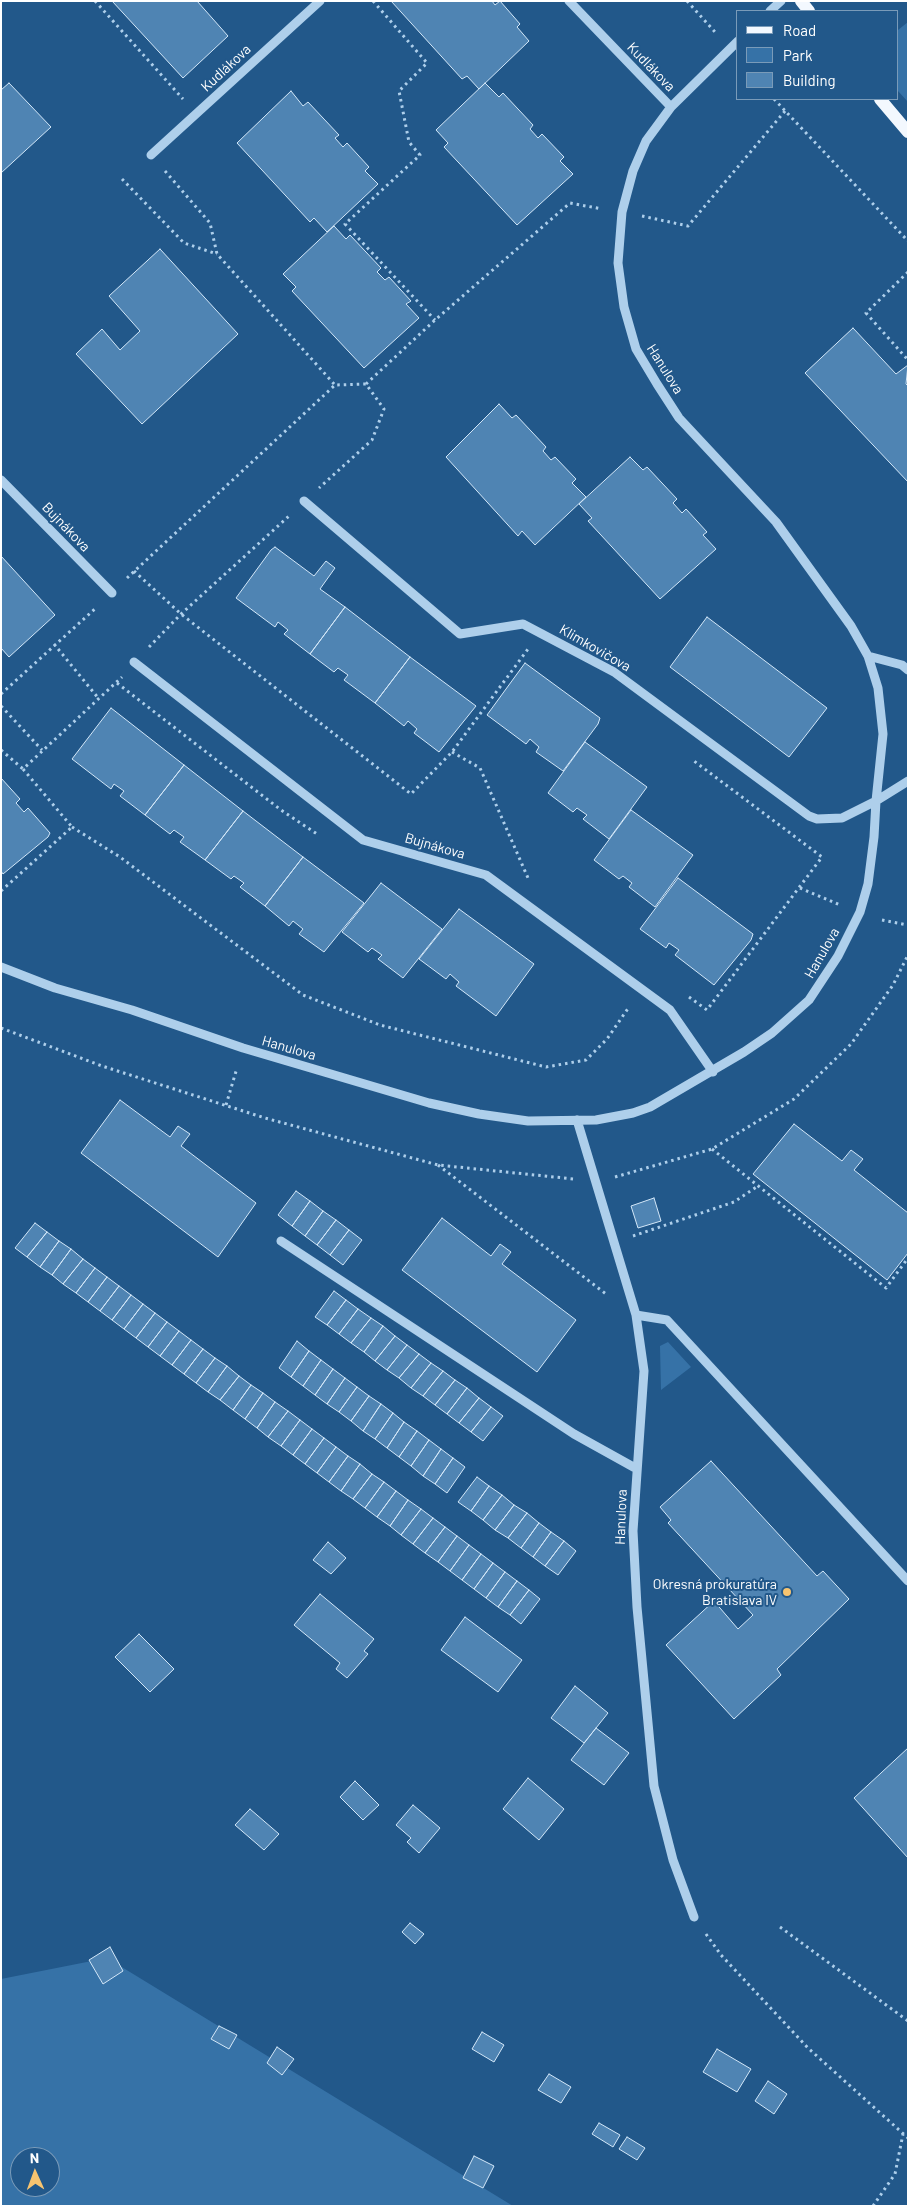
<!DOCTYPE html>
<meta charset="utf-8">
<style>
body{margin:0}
#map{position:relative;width:909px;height:2207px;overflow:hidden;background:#22588a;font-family:Barlow,sans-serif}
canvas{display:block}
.frame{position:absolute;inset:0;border:2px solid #fff;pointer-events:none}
.legend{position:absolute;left:736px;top:10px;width:162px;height:90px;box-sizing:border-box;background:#22588a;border:1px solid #7a9bb9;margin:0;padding:6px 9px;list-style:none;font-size:15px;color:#fff}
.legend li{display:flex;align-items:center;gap:10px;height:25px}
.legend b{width:25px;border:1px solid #7a9bb9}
.north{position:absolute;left:10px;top:2147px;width:50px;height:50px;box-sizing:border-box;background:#22588a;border:1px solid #7a9bb9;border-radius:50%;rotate:358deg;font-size:14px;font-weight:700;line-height:20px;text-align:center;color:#fff}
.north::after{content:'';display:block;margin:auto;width:18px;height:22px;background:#f7c470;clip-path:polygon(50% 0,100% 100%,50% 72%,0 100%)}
</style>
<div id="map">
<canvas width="909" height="2207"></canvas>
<div class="frame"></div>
<ul class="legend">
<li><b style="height:6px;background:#f3f8fe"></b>Road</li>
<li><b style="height:14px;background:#3672a7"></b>Park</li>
<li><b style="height:14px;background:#4f84b3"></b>Building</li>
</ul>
<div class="north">N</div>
</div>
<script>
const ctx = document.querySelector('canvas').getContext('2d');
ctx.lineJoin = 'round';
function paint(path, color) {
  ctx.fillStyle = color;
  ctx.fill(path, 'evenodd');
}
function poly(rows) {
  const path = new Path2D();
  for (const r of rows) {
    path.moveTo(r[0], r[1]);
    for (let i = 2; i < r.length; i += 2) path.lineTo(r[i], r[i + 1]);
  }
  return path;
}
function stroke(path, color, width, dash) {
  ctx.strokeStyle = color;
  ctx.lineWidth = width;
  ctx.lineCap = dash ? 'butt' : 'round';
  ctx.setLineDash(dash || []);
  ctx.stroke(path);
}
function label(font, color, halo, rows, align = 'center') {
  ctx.font = font + ' Barlow,sans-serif';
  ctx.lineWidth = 4;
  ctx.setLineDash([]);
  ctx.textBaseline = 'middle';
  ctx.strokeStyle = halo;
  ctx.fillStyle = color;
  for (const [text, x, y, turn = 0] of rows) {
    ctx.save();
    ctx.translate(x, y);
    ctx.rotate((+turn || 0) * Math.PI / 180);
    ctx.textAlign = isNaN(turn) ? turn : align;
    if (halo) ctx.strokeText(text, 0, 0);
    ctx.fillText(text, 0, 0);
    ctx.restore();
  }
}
const green = poly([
 [908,22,908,102,898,91,898,30],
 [668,1342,691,1367,661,1390,660,1346],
 [107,1958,513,2206,1,2206,1,1979],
 [20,2157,50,2157,50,2187,20,2187]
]);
const building = poly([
 [112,1,197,1,228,36,183,78,112,1],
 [391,1,492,1,495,5,500,1,520,24,517,27,529,41,479,89,467,76,462,79,391,1],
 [9,83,51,127,1,173,1,90,9,83],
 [485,83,499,97,503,93,533,125,530,129,538,138,542,134,564,157,560,161,573,174,517,225,444,147,448,143,436,130,485,83],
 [291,91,303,106,308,102,339,135,335,138,343,147,347,143,369,167,365,171,378,184,327,232,314,218,310,222,237,143,291,91],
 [334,226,346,239,350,235,381,268,377,272,385,280,389,277,411,301,406,304,419,318,364,368,292,291,296,287,283,274,334,226],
 [160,249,238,334,142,424,76,354,102,329,120,350,140,331,109,296,160,249],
 [853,328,896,374,908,365,906,384,908,386,908,482,805,373,853,328],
 [499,404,512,418,516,415,546,447,543,451,551,460,555,457,576,479,572,483,586,497,535,545,522,531,518,536,446,457,499,404],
 [630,457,643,470,647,467,677,499,673,503,682,513,686,509,707,532,703,535,716,549,660,599,588,521,592,518,579,504,630,457],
 [275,547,314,576,326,561,335,568,320,589,345,607,310,654,284,634,288,630,278,622,275,627,236,598,271,550,275,547],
 [1,556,55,615,9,657,1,648,1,556],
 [345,607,410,657,375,703,344,680,348,675,338,668,334,672,310,654,345,607],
 [707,617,827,708,789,757,670,667,707,617],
 [410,657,476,706,439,752,414,733,417,729,408,721,404,726,375,703,410,657],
 [525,663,600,718,598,724,563,771,536,752,539,747,530,739,526,744,487,715,525,663],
 [111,708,184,765,145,815,120,796,124,791,114,784,111,789,72,759,111,708],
 [585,742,647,787,609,839,583,819,587,815,577,808,573,812,548,793,585,742],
 [184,765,243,811,205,860,180,842,184,837,174,830,170,834,145,815,184,765],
 [1,778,20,799,16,803,24,812,28,808,50,833,48,837,3,874,1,871,1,778],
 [631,810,693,855,655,907,629,887,632,883,623,876,619,879,594,860,631,810],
 [243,811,303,857,265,906,240,887,244,883,234,876,231,879,205,860,243,811],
 [303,857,364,903,324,952,299,934,303,929,293,921,289,926,265,906,303,857],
 [678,878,753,934,751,940,714,985,675,955,679,950,669,943,666,948,640,929,678,878],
 [381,883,442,929,403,978,378,959,382,955,372,948,368,952,342,932,381,883],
 [459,909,534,964,496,1016,456,986,459,982,450,974,446,979,419,959,459,909],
 [120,1100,170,1137,178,1126,190,1134,181,1146,256,1203,218,1257,81,1153,120,1100],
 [794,1124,842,1161,851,1150,863,1159,854,1170,908,1213,908,1253,887,1280,753,1174,794,1124],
 [296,1191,310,1201,292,1226,278,1215,296,1191],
 [654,1198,661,1221,638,1228,631,1206,654,1198],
 [310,1201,323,1211,305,1236,292,1226,310,1201],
 [323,1211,336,1220,317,1245,305,1236,323,1211],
 [442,1218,491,1256,500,1244,511,1252,502,1264,576,1320,537,1372,402,1270,442,1218],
 [336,1220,349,1230,330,1255,317,1245,336,1220],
 [35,1223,47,1232,27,1257,15,1248,35,1223],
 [349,1230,362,1240,343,1265,330,1255,349,1230],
 [47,1232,59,1241,40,1267,27,1257,47,1232],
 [59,1241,71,1249,52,1275,40,1267,59,1241],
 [71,1249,83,1259,63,1284,52,1275,71,1249],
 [83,1259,95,1268,76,1293,63,1284,83,1259],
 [95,1268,107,1277,88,1302,76,1293,95,1268],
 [107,1277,119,1286,100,1311,88,1302,107,1277],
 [119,1286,131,1295,112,1320,100,1311,119,1286],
 [334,1291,346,1300,327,1325,315,1317,334,1291],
 [131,1295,143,1304,124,1329,112,1320,131,1295],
 [346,1300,358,1309,339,1334,327,1325,346,1300],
 [143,1304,155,1313,136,1338,124,1329,143,1304],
 [358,1309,371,1318,351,1343,339,1334,358,1309],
 [155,1313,167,1322,148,1347,136,1338,155,1313],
 [371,1318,383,1326,364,1352,351,1343,371,1318],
 [167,1322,179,1331,160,1356,148,1347,167,1322],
 [383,1326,395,1336,375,1361,364,1352,383,1326],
 [179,1331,191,1340,172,1365,160,1356,179,1331],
 [395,1336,407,1345,387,1370,375,1361,395,1336],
 [191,1340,203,1349,184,1374,172,1365,191,1340],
 [297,1341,309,1351,291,1377,279,1368,297,1341],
 [407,1345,419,1354,399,1378,387,1370,407,1345],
 [203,1349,215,1358,196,1383,184,1374,203,1349],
 [309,1351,321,1360,303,1386,291,1377,309,1351],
 [419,1354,431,1363,411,1388,399,1378,419,1354],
 [215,1358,227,1366,208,1392,196,1383,215,1358],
 [321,1360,333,1369,315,1395,303,1386,321,1360],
 [431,1363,443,1371,423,1396,411,1388,431,1363],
 [227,1366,239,1376,220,1400,208,1392,227,1366],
 [333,1369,345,1378,327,1404,315,1395,333,1369],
 [443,1371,455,1380,435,1405,423,1396,443,1371],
 [239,1376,251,1385,233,1410,220,1400,239,1376],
 [345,1378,357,1387,339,1412,327,1404,345,1378],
 [455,1380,467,1388,447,1414,435,1405,455,1380],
 [251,1385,263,1393,245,1419,233,1410,251,1385],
 [357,1387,369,1396,351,1421,339,1412,357,1387],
 [467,1388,479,1398,459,1423,447,1414,467,1388],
 [263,1393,275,1402,257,1428,245,1419,263,1393],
 [369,1396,381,1404,363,1431,351,1421,369,1396],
 [479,1398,491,1407,471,1432,459,1423,479,1398],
 [275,1402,288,1411,268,1437,257,1428,275,1402],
 [381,1404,393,1413,375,1439,363,1431,381,1404],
 [491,1407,503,1416,483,1441,471,1432,491,1407],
 [288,1411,300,1420,281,1446,268,1437,288,1411],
 [393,1413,404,1422,387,1448,375,1439,393,1413],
 [300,1420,312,1429,293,1455,281,1446,300,1420],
 [404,1422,417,1431,399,1457,387,1448,404,1422],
 [312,1429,324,1438,305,1464,293,1455,312,1429],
 [417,1431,429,1440,411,1466,399,1457,417,1431],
 [324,1438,336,1447,317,1473,305,1464,324,1438],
 [429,1440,441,1449,423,1476,411,1466,429,1440],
 [336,1447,348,1456,329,1482,317,1473,336,1447],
 [441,1449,453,1458,435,1484,423,1476,441,1449],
 [348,1456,360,1464,341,1491,329,1482,348,1456],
 [453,1458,465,1467,447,1493,435,1484,453,1458],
 [711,1461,817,1576,823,1571,849,1599,777,1669,781,1675,734,1719,666,1645,714,1601,738,1629,753,1615,668,1523,671,1520,660,1507,711,1461],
 [360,1464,372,1474,353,1499,341,1491,360,1464],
 [372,1474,384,1482,365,1508,353,1499,372,1474],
 [477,1477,489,1486,471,1511,458,1502,477,1477],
 [384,1482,396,1491,377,1517,365,1508,384,1482],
 [489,1486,502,1495,483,1520,471,1511,489,1486],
 [396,1491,408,1500,390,1526,377,1517,396,1491],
 [502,1495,514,1505,495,1530,483,1520,502,1495],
 [408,1500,421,1509,401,1535,390,1526,408,1500],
 [514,1505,527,1513,508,1538,495,1530,514,1505],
 [421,1509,433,1518,413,1544,401,1535,421,1509],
 [527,1513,539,1523,521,1548,508,1538,527,1513],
 [433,1518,445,1527,425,1553,413,1544,433,1518],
 [539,1523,551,1532,533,1557,521,1548,539,1523],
 [445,1527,457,1536,438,1562,425,1553,445,1527],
 [551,1532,564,1541,545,1566,533,1557,551,1532],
 [457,1536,469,1545,450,1571,438,1562,457,1536],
 [564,1541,576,1551,558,1575,545,1566,564,1541],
 [328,1542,346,1558,331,1574,313,1560,328,1542],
 [469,1545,481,1554,462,1580,450,1571,469,1545],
 [481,1554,493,1563,474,1589,462,1580,481,1554],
 [493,1563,505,1572,486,1598,474,1589,493,1563],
 [505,1572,517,1581,498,1607,486,1598,505,1572],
 [517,1581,529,1590,510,1615,498,1607,517,1581],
 [529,1590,540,1599,521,1624,510,1615,529,1590],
 [320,1594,374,1639,364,1651,368,1654,347,1678,336,1669,340,1663,294,1625,320,1594],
 [465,1617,522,1660,498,1692,441,1650,465,1617],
 [139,1634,174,1669,150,1692,115,1657,139,1634],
 [575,1686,608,1713,584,1743,551,1718,575,1686],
 [596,1728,629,1753,604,1785,571,1760,596,1728],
 [908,1748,908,1858,854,1798,908,1748],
 [528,1778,564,1809,539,1840,503,1809,528,1778],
 [355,1781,379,1805,363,1820,340,1797,355,1781],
 [413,1805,440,1828,419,1853,407,1842,411,1838,396,1825,413,1805],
 [250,1809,279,1834,264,1850,235,1825,250,1809],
 [410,1923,424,1934,415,1944,402,1932,410,1923],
 [110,1947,123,1971,103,1984,89,1960,110,1947],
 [219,2026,237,2035,229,2049,211,2039,219,2026],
 [482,2032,504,2045,494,2062,472,2049,482,2032],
 [277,2047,294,2059,282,2075,267,2063,277,2047],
 [717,2049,751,2069,737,2092,703,2072,717,2049],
 [549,2074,571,2087,561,2103,538,2090,549,2074],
 [768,2081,787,2094,774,2114,755,2101,768,2081],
 [599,2123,620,2135,613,2147,592,2134,599,2123],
 [627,2137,645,2148,637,2160,619,2149,627,2137],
 [474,2156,494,2166,483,2188,463,2178,474,2156]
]);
const path = poly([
 [95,1,183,99],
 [373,1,427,63,399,91,409,142,420,155,345,224,435,320],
 [687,1,715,32],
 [774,99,908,241],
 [165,171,210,223,217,254,335,385],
 [122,179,184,243,217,254],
 [642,216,688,226,785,111],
 [908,272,866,313,908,360],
 [366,384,435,320,570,203,602,209],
 [134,571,181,614,411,794,452,752,528,649],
 [127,578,335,385,366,384,384,409,372,440,319,488],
 [54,644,99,699],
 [149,647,181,614,289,516],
 [117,683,281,810,317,834],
 [1,694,97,607],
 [1,706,42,750],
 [1,750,23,769],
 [452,752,480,768,528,878],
 [72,827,120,857,303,995,380,1025,546,1067,586,1060,607,1039,629,1007],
 [800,888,840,905],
 [1,891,72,827,23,769,122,677],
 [882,920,908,925],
 [689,997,707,1010,822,857,694,761],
 [1,1028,102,1066,265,1118,438,1165,574,1179],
 [226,1105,237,1068],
 [712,1149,886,1288,908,1258],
 [438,1165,606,1294],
 [615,1177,712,1149,794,1099,851,1044,893,985,908,955],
 [633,1236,734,1202,758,1186],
 [780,1927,908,2021],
 [706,1934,721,1955,808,2048,908,2138],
 [873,2206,895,2174,903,2134]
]);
const minor = poly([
 [569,1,671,107],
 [770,11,781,1],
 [151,155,320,1],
 [1,480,112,593],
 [304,501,460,634,523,624,614,672,809,816,817,819,842,818,876,801,908,781],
 [868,656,902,665,908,670],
 [134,662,363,840,486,875,670,1010,713,1072],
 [1,967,55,988,132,1010,243,1048,429,1103,479,1114,528,1121,596,1120,633,1113,650,1107,744,1052,772,1033,809,1000,838,956,860,912,868,884,874,837,876,801,883,734,878,688,868,656,851,626,776,522,679,418,657,384,636,349,624,307,618,263,622,212,633,171,646,141,671,107,738,41],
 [577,1120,636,1315,644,1371,633,1531,637,1607,654,1786,673,1860,694,1917],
 [281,1241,574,1434,637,1469],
 [636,1315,667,1320,908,1581]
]);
const major = poly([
 [801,1,809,11],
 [880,99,908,132]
]);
const markers = [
 [787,1592,5,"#f7c470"]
];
const streetNames = [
 ["Kudlákova",651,67,46],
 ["Kudlákova",226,68,-43],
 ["Hanulova",665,369,58],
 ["Bujnákova",66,527,46],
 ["Klimkovičova",595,648,30],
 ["Bujnákova",435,846,16],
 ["Hanulova",822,953,-60],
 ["Hanulova",289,1048,16],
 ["Hanulova",621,1517,-88]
];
const poiNames = [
 ["Okresná prokuratúra",777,1584],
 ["Bratislava IV",777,1600]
];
paint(green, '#3672a7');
paint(building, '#4f84b3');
stroke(building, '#d3e7f8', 1);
stroke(path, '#aecfeb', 3, [2.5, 4]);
stroke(minor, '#aecfeb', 9);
stroke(major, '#f3f8fe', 12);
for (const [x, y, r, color] of markers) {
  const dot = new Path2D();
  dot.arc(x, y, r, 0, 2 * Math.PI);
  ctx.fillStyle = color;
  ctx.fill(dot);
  stroke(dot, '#22588a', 2);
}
label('14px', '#fff', '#22588a', streetNames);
label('14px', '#fff', '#22588a', poiNames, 'right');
</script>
